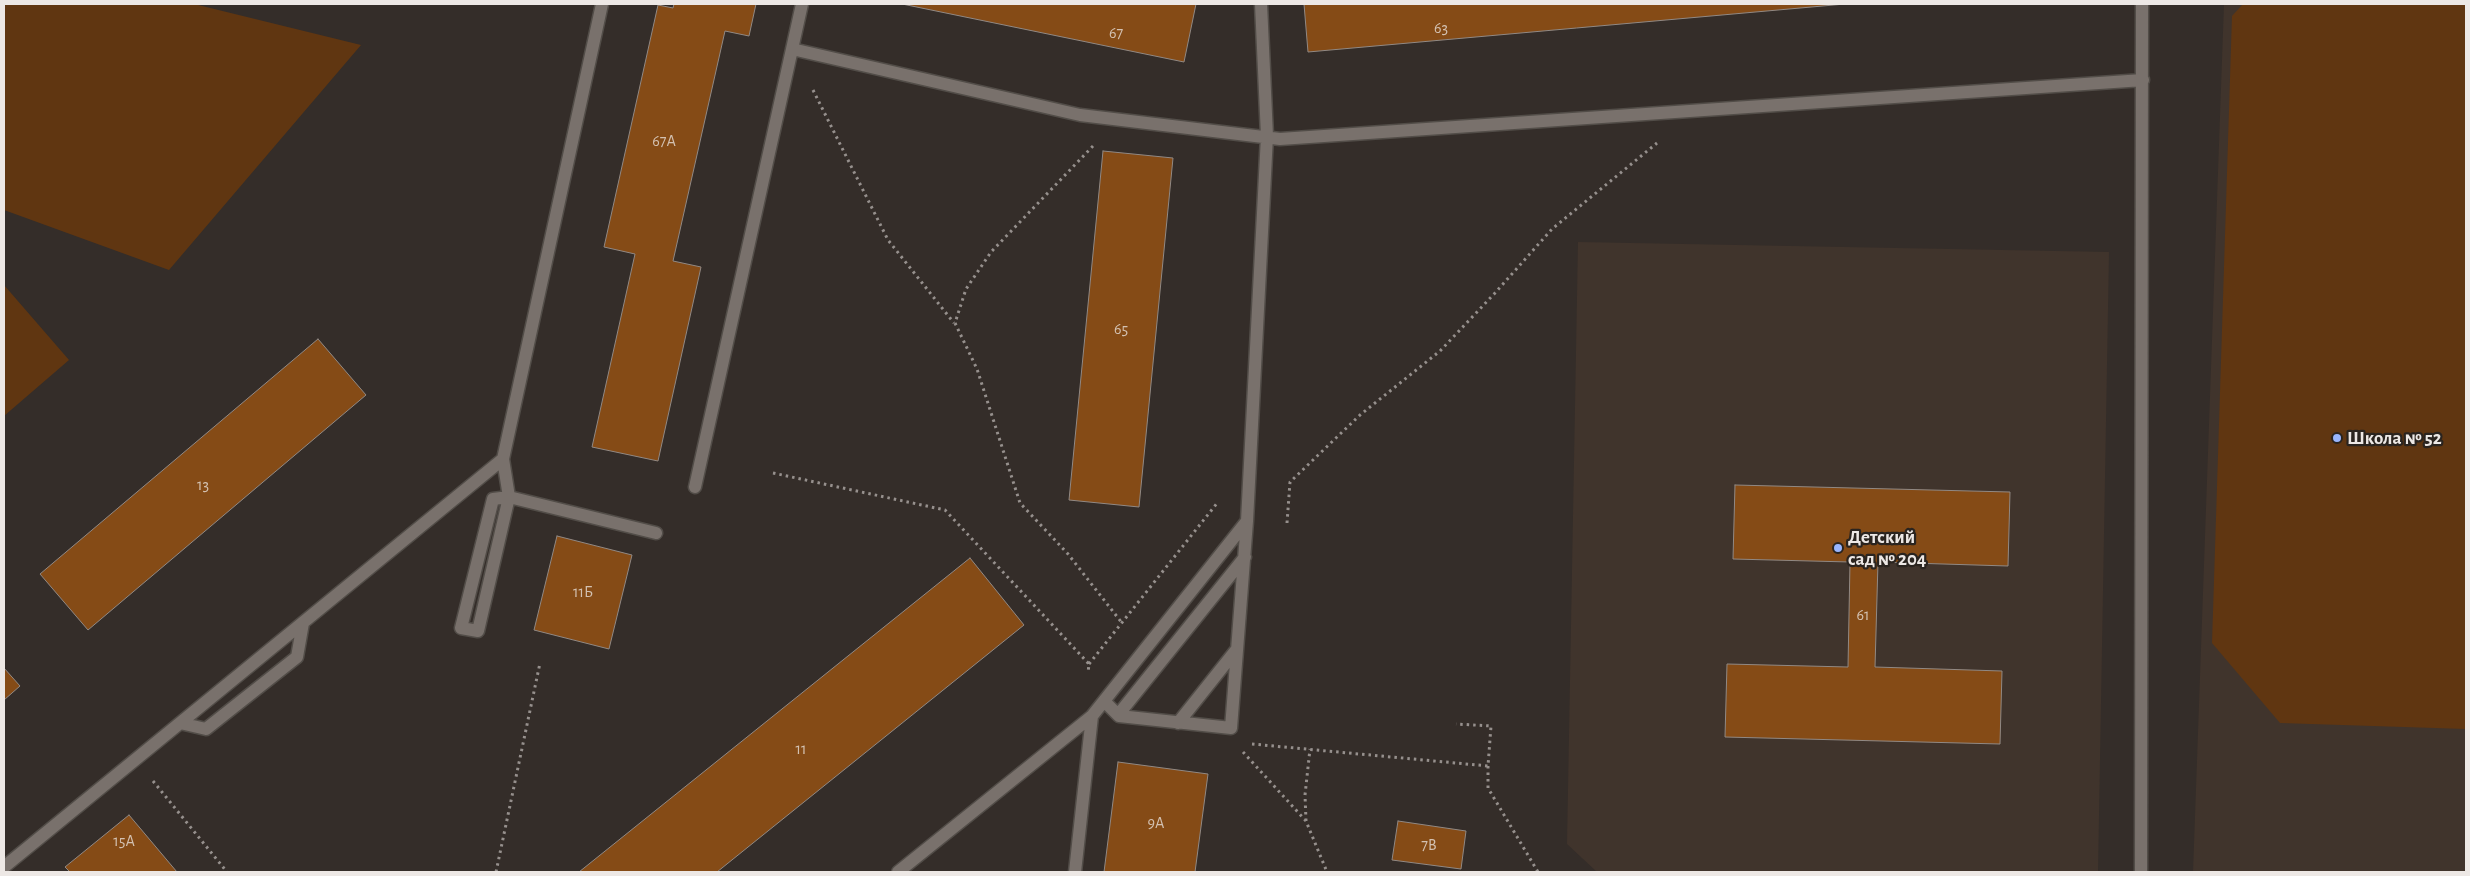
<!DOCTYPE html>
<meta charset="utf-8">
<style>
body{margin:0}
#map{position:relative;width:2470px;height:876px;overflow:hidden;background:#342d29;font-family:"Alegreya Sans",sans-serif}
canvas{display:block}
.frame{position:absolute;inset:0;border:5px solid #ede8e5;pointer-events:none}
</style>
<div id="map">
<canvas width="2470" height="876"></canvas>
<div class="frame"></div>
</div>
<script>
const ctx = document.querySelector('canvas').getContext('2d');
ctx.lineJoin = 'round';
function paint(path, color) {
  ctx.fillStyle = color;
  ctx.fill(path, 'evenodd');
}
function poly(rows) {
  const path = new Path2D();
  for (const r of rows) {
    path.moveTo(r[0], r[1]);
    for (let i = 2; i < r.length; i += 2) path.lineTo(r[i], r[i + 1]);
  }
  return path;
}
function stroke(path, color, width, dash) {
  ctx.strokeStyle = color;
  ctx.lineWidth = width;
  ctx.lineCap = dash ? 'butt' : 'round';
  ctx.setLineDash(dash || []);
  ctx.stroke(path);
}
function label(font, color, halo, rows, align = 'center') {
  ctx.font = font + ' "Alegreya Sans",sans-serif';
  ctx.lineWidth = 4.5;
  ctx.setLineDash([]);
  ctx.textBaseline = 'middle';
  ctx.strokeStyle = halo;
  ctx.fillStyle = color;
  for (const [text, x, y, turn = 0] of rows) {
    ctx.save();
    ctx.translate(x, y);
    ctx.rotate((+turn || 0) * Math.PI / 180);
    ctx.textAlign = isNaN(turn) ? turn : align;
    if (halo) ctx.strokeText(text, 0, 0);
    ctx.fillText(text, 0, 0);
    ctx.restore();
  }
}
const built = poly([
 [2224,4,2466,4,2466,872,2193,872],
 [1578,242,2109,252,2098,872,1597,872,1567,844]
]);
const green = poly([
 [4,4,194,4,361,45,169,270,4,210],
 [2243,4,2466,4,2466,729,2280,723,2212,643,2232,16],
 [4,285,69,360,4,416]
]);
const building = poly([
 [674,4,756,4,749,36,725,31,673,261,701,267,658,461,592,447,635,254,604,247,658,5,673,8,674,4],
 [902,4,1196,4,1184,62,902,4],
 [1304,4,1845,4,1308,52,1304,4],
 [1103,151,1173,158,1139,507,1069,500,1103,151],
 [318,339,366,395,88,630,40,574,318,339],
 [1735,485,2010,492,2008,566,1878,562,1875,667,2002,671,2000,744,1725,737,1727,664,1848,667,1850,562,1733,559,1735,485],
 [557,536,632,555,609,649,534,630,557,536],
 [970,558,1024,625,717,872,579,872,970,558],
 [4,668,20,686,4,700,4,668],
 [1118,762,1208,774,1195,872,1104,872,1118,762],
 [129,815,177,872,70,872,65,867,129,815],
 [1398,821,1466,831,1461,869,1392,860,1398,821]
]);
const path = poly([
 [813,90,888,240,954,323],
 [1093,146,991,252,966,289,955,323,977,369,1020,503,1068,554,1122,623],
 [773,473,945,510,1089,664,1088,673],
 [1287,523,1290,482,1360,415,1440,351,1495,293,1552,229,1657,143],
 [1089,664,1218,502],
 [1252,744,1488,766,1491,726,1456,724],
 [1243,752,1306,821,1327,872],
 [1488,766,1488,788,1538,872],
 [153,781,227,872],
 [1306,821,1305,795,1310,749],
 [496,872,540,663]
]);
const service = poly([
 [792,49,1080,115,1280,139,2143,80],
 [503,459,509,497,478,631,461,628,493,499,509,497,656,533],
 [695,487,802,4],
 [1104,701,1119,716,1231,728,1247,521],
 [1118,715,1245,557],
 [180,723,206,729,297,657,303,623],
 [1178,723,1237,649],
 [4,867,503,459,602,4],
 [898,872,1092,716],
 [1075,872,1092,716,1247,521,1267,136,1261,4],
 [2141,872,2142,4]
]);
const markers = [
 [2337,438,5,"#99b5fd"],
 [1838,548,5,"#99b5fd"]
];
const numberNames = [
 ["63",1441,28],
 ["67",1116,33],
 ["67А",664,141],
 ["65",1121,329],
 ["13",203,485],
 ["11Б",583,592],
 ["61",1863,615],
 ["11",801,749],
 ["9А",1156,823],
 ["15А",124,841],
 ["7В",1429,845]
];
const poiNames = [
 ["Школа № 52",2347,438],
 ["Детский",1848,537],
 ["сад № 204",1848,559]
];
paint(built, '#40342c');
paint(green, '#603611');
paint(building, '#854b16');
stroke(building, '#918984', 1);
stroke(service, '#524d48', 15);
stroke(path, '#96908d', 3, [2.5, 4]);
stroke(service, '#79716c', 12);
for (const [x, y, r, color] of markers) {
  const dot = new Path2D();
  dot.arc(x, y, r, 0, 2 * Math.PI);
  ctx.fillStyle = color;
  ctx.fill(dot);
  stroke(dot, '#2a241f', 2);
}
label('16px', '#d3c1b1', null, numberNames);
label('bold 19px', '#ede8e5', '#2a241f', poiNames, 'left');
</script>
